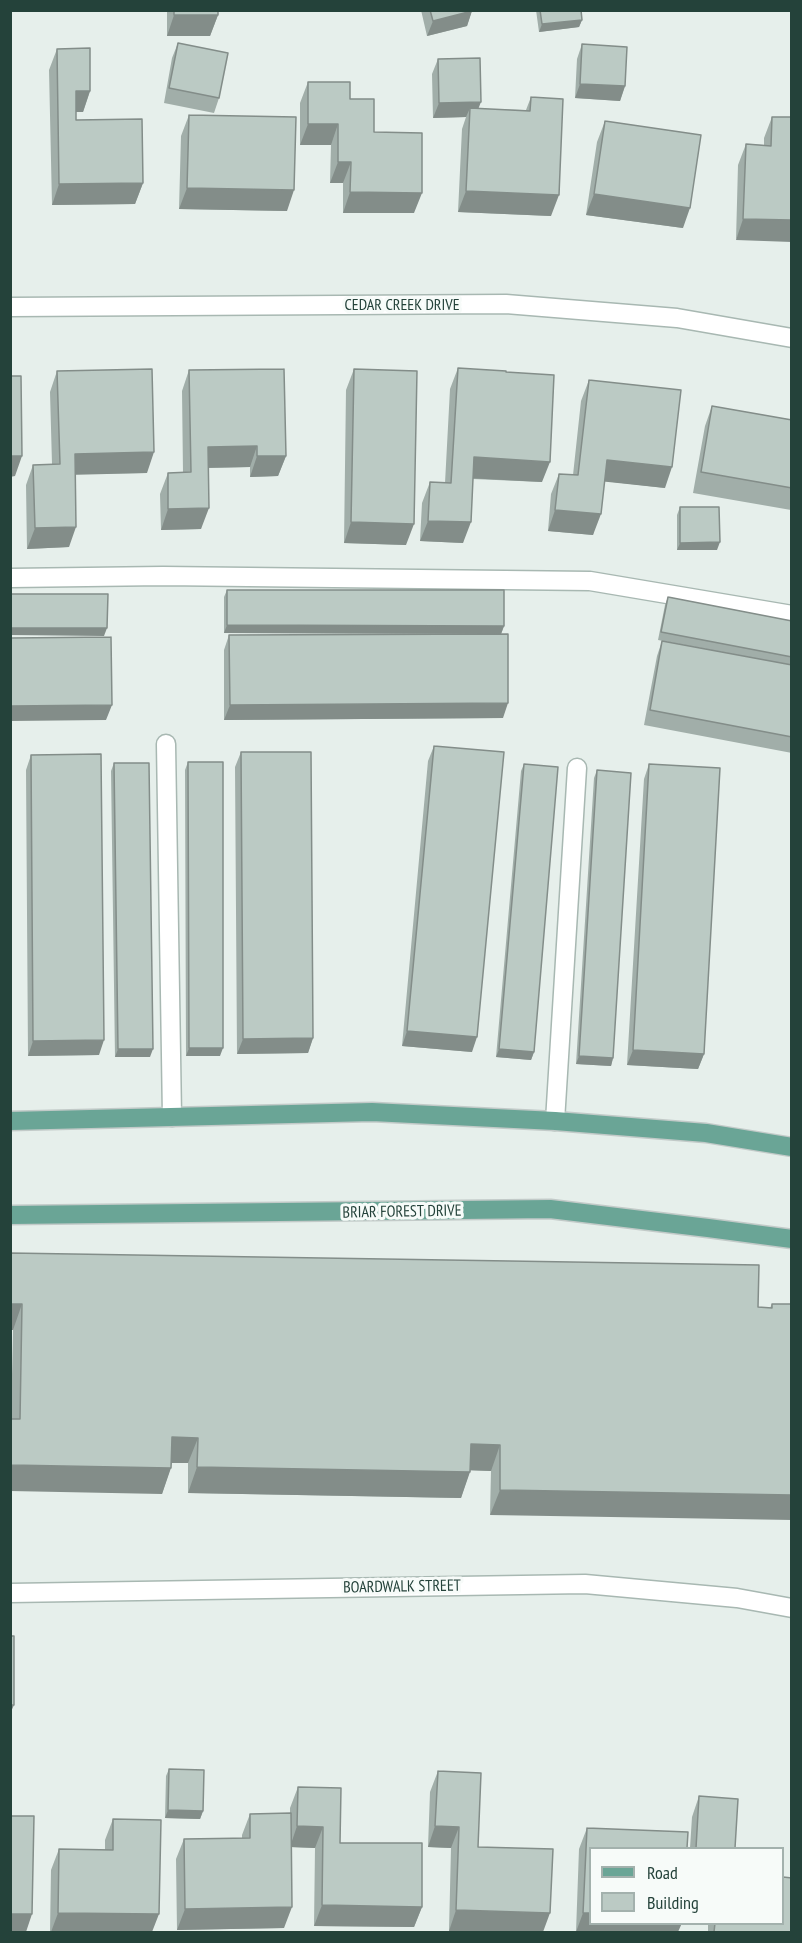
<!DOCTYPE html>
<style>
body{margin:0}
#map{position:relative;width:802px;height:1943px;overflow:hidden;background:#e6efeb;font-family:"PT Sans Narrow",sans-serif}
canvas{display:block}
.frame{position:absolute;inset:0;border:12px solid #24423a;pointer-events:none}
.legend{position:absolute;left:589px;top:1847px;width:195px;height:78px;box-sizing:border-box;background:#f7fbf9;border:2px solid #a3b1ad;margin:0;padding:8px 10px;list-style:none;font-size:18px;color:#24423a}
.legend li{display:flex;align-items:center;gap:12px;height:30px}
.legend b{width:30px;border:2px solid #a3b1ad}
</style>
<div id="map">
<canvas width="802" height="1943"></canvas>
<div class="frame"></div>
<ul class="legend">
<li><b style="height:8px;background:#6aa596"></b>Road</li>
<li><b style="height:16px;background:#bbcac4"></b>Building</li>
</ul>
</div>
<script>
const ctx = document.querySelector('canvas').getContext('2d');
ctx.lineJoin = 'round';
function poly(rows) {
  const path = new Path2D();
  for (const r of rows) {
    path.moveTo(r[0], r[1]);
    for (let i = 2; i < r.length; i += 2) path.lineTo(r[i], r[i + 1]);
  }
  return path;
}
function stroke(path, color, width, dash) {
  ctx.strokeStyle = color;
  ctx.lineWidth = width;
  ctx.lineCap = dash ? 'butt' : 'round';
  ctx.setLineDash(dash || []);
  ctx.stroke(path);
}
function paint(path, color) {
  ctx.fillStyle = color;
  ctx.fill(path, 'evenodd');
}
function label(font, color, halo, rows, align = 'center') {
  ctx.font = font + ' "PT Sans Narrow",sans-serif';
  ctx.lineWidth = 6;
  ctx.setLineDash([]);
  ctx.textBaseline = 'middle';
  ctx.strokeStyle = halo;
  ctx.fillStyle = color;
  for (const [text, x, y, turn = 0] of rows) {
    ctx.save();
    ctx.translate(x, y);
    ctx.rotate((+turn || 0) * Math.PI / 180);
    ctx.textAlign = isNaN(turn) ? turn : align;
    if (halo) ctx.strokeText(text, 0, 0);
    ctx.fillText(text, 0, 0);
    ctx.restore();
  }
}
const minor = poly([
 [10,307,506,304,677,318,792,338],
 [10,578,163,576,590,581,792,615],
 [166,744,172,1117],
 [555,1121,577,768],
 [10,1593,585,1584,737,1598,792,1608]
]);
const major = poly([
 [10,1121,372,1112,555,1121,706,1133,792,1147],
 [10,1215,550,1209,708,1228,792,1239]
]);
const wall = poly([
 [167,10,218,10,218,15,210,36,167,36],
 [421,10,472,10,467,26,427,36],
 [536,10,581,10,582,20,579,27,539,32],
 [178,43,219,98,214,113,164,103,172,58],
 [582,44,625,86,620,101,575,98,577,59],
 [57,49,90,91,83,112,76,112,76,120,143,183,135,204,52,205,49,70],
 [438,59,478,109,526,110,531,97,551,216,458,212,462,129,466,117,433,118,432,74],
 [308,82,350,99,374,132,414,213,343,213,343,183,330,183,331,145,300,145,300,103],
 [189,115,287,211,179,209,181,136],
 [772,117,792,117,736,240,738,165,746,144,764,145,764,138],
 [605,121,683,228,586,215,597,142],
 [458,368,542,482,473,479,463,543,420,541,422,503,430,482,445,483,450,389],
 [354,369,406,545,344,543,346,390],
 [189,370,286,456,278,476,250,477,250,467,208,468,201,529,161,530,160,494,168,473,183,473,182,391],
 [57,371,147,473,75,474,69,547,27,549,26,485,33,465,52,464,50,392],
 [589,380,665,488,604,481,593,535,548,531,551,494,559,474,573,475,581,401],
 [712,406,792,420,791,510,693,493,705,426],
 [680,507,717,550,677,550,677,515],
 [227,590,504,626,501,634,224,633,224,597],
 [668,597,792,621,792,665,658,640,665,605],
 [229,635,503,718,224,720,224,650],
 [662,641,792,665,792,753,644,725,657,656],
 [434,746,472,1052,402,1046,428,761],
 [241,752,313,1038,308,1053,237,1054,235,767],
 [31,755,99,1055,28,1056,26,770],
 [188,762,220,1056,186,1056,185,770],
 [114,763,150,1057,115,1057,111,771],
 [524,764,534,1052,531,1060,496,1057,521,771],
 [649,764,704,1054,698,1069,627,1065,644,779],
 [597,770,613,1058,611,1066,576,1064,594,778],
 [10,1253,758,1307,770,1308,772,1304,792,1304,490,1515,491,1471,470,1470,461,1498,188,1493,188,1463,172,1463,162,1494,11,1419,13,1330],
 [169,1769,203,1811,200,1819,165,1818,166,1776],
 [438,1771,478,1847,553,1849,449,1931,451,1848,428,1847,430,1792],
 [298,1787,340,1843,422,1907,414,1927,314,1926,315,1848,291,1847,284,1928,177,1930,176,1859,184,1839,242,1838,242,1835,250,1814,290,1813,290,1808],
 [699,1796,735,1848,690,1848,692,1817],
 [113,1819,152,1932,50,1932,51,1870,59,1849,105,1850,105,1840],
 [587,1828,678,1932,576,1932,579,1849],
 [708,1923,783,1923,792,1932,708,1932]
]);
const shadedWall = poly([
 [472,11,467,26,427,36,433,21],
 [174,15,218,15,210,36,167,36],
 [582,20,579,27,539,32,542,24],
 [580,84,625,86,620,101,575,98],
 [76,91,90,91,83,112,68,112],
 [481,102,475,117,470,108,466,117,433,118,439,103],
 [308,124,338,124,331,145,300,145],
 [338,162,351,162,343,183,330,183],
 [143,183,135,204,52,205,59,184],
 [187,188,294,190,287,211,179,209],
 [466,191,559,195,551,216,458,212],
 [350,192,422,193,414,213,343,213],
 [594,194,690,208,683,228,586,215],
 [743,219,792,220,792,242,736,240],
 [257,446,250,467,200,468,208,447],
 [154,452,147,473,67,475,75,454],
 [10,456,22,456,15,476,10,477],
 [257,456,286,456,278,476,250,477],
 [474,457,550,462,542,482,466,478],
 [607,460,672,467,665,488,599,481],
 [209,508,201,529,161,530,168,509],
 [555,510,601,514,593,535,548,531],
 [428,521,471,522,463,543,420,541],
 [351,522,414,524,406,545,344,543],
 [76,527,69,547,27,549,35,528],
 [720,542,717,550,677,550,680,543],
 [227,625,504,626,501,634,224,633],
 [10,628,107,628,104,636,10,635],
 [508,703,503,718,224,720,230,705],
 [112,705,106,720,10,721,10,706],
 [407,1031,477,1037,472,1052,402,1046],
 [313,1038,308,1053,237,1054,243,1039],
 [104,1040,99,1055,28,1056,33,1041],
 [189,1048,223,1048,220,1056,186,1056],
 [118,1049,153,1049,150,1057,115,1057],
 [499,1049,534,1052,531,1060,496,1057],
 [633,1050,704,1054,698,1069,627,1065],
 [579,1056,613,1058,611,1066,576,1064],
 [10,1304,22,1304,13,1330,10,1330],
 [172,1437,198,1438,188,1463,163,1463],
 [471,1444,500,1445,491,1471,461,1470],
 [10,1465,171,1468,162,1494,10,1491],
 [197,1467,470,1472,461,1498,188,1493],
 [500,1490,792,1495,792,1520,490,1515],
 [10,1705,14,1705,10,1714],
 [168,1810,203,1811,200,1819,165,1818],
 [297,1826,323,1827,315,1848,290,1847],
 [435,1826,459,1827,451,1848,428,1847],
 [322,1905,422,1907,414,1927,314,1926],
 [292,1907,284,1928,177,1930,185,1909],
 [456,1910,550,1913,543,1932,449,1931],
 [58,1913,159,1914,152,1932,51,1932],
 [583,1913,591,1913,591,1923,682,1923,678,1932,576,1932],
 [10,1914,32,1914,26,1932,10,1932]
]);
const building = poly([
 [174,10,218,10,218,15,174,15,174,10],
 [430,10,472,10,472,11,433,21,430,10],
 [540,10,581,10,582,20,542,24,540,10],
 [178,43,228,53,219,98,169,88,178,43],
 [582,44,627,47,625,86,580,84,582,44],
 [90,48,90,91,76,91,76,120,142,119,143,183,59,184,57,49,90,48],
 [480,58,481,102,439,103,438,59,480,58],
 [308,82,350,82,350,99,374,99,374,132,422,133,422,193,350,192,351,162,338,162,338,124,308,124,308,82],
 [531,97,563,99,559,195,466,191,470,108,530,111,531,97],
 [189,115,296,117,294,190,187,188,189,115],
 [772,117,792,117,792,220,743,219,746,144,771,146,772,117],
 [605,121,701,135,690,208,594,194,605,121],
 [458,368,506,371,506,372,554,375,550,462,474,457,471,522,428,521,430,482,451,483,458,368],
 [152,369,154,452,75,454,76,527,35,528,33,465,60,464,57,371,152,369],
 [284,369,286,456,257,456,257,446,208,447,209,508,168,509,168,473,191,472,189,370,284,369],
 [354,369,417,371,414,524,351,522,354,369],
 [10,376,21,376,22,456,10,456,10,376],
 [589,380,681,390,672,467,607,460,601,514,555,510,559,474,578,475,589,380],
 [712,406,792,420,792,488,701,472,712,406],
 [680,507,719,507,720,542,680,543,680,507],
 [227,590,504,590,504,626,227,625,227,590],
 [10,594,108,594,107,628,10,628,10,594],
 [668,597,792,621,792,657,661,632,668,597],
 [508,634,508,703,230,705,229,635,508,634],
 [111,637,112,705,10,706,10,638,111,637],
 [662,641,792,665,792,737,650,710,662,641],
 [434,746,504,752,477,1037,407,1031,434,746],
 [241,752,311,752,313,1038,243,1039,241,752],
 [101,754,104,1040,33,1041,31,755,101,754],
 [188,762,223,762,223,1048,189,1048,188,762],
 [114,763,149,763,153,1049,118,1049,114,763],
 [524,764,558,767,534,1052,499,1049,524,764],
 [649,764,720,768,704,1054,633,1050,649,764],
 [597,770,631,773,613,1058,579,1056,597,770],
 [10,1253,759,1265,758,1307,772,1308,772,1304,792,1304,792,1495,500,1490,500,1445,471,1444,470,1472,197,1467,198,1438,172,1437,171,1468,10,1465,10,1419,20,1419,22,1304,10,1304,10,1253],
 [10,1636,14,1636,14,1705,10,1705,10,1636],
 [169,1769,204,1770,203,1811,168,1810,169,1769],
 [438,1771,481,1773,478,1847,553,1849,550,1913,456,1910,459,1827,435,1826,438,1771],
 [298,1787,341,1788,340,1843,422,1843,422,1907,322,1905,323,1827,297,1826,298,1787],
 [699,1796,738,1799,735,1848,696,1848,699,1796],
 [291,1813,292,1907,185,1909,184,1839,250,1838,250,1814,291,1813],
 [10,1816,34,1816,32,1914,10,1914,10,1816],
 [113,1819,161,1820,159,1914,58,1913,59,1849,113,1850,113,1819],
 [587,1828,688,1832,687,1848,591,1848,591,1913,583,1913,587,1828],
 [783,1877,792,1878,792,1932,714,1932,715,1923,783,1923,783,1877]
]);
const streetNames = [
 ["CEDAR CREEK DRIVE",402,305],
 ["BRIAR FOREST DRIVE",402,1212,-1],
 ["BOARDWALK STREET",402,1587,-1]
];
stroke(minor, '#a8b8b2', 21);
stroke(major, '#c2cac8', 21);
stroke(minor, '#fff', 18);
stroke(major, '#6aa596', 18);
paint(wall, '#a1aea9');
paint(shadedWall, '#838d89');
paint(building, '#bbcac4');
stroke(building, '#838d89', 1.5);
label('16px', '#24423a', '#f7fbf9', streetNames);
</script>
